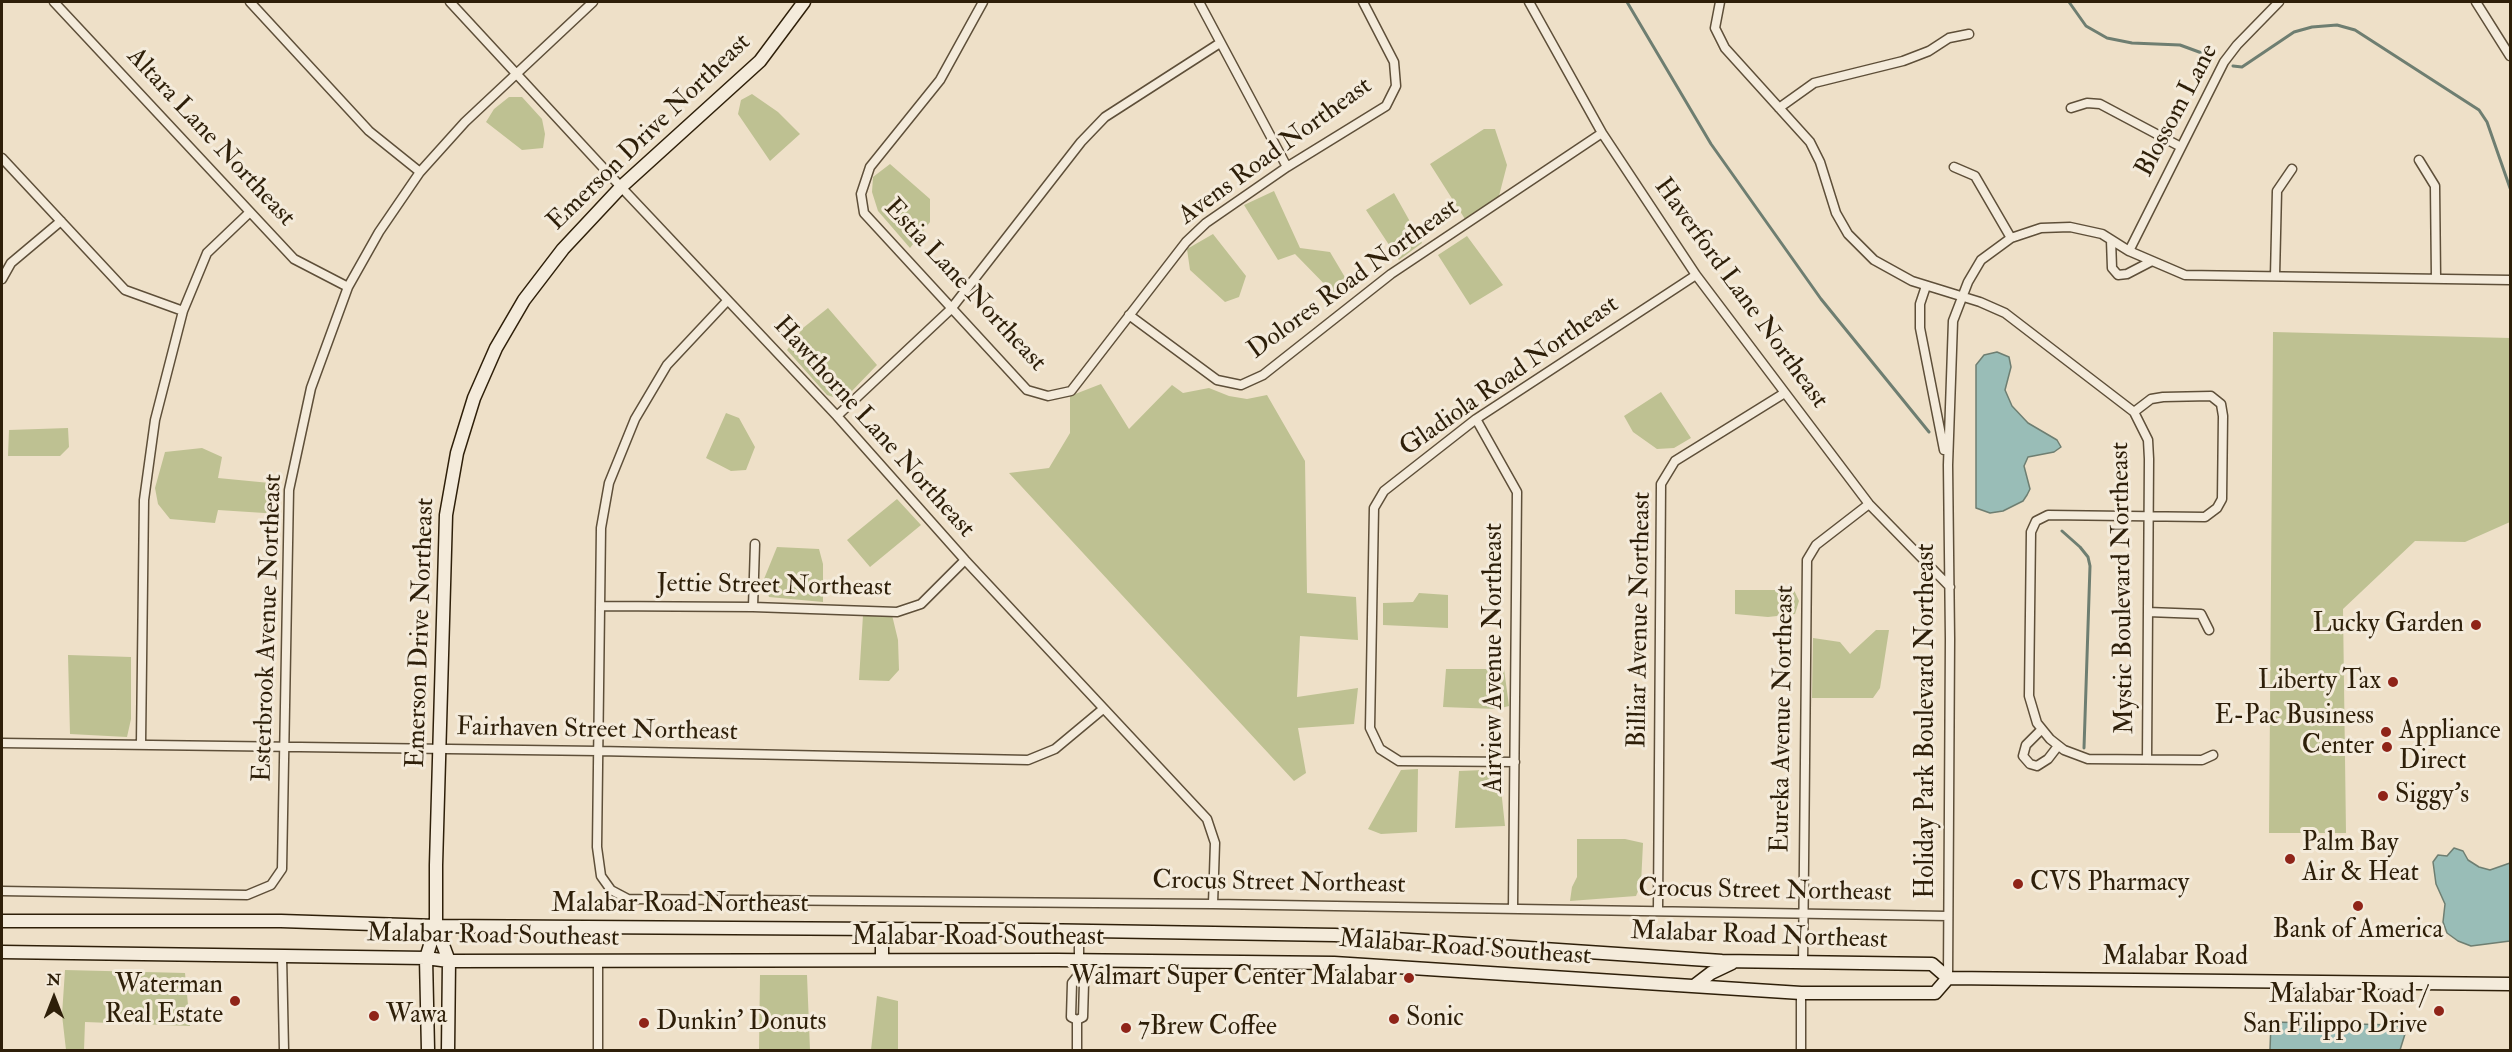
<!DOCTYPE html>
<style>
body{margin:0}
#map{position:relative;width:2512px;height:1052px;overflow:hidden;background:#eee0c8;font-family:"IM FELL Double Pica",serif}
canvas{display:block}
.frame{position:absolute;inset:0;border:3px solid #2e1f09;pointer-events:none}
.north{position:absolute;left:24px;top:968px;width:60px;height:60px;-webkit-text-stroke:4px #f4ebdb;paint-order:stroke;rotate:0deg;font-size:16px;font-weight:700;line-height:24px;text-align:center;color:#2e1f09}
.north::after{content:'';display:block;margin:auto;width:21px;height:27px;background:#2e1f09;clip-path:polygon(50% 0,100% 100%,50% 72%,0 100%)}
</style>
<div id="map">
<canvas width="2512" height="1052"></canvas>
<div class="frame"></div>
<div class="north">N</div>
</div>
<script>
const ctx = document.querySelector('canvas').getContext('2d');
ctx.lineJoin = 'round';
function paint(path, color) {
  ctx.fillStyle = color;
  ctx.fill(path, 'evenodd');
}
function poly(rows) {
  const path = new Path2D();
  for (const r of rows) {
    path.moveTo(r[0], r[1]);
    for (let i = 2; i < r.length; i += 2) path.lineTo(r[i], r[i + 1]);
  }
  return path;
}
function stroke(path, color, width, dash) {
  ctx.strokeStyle = color;
  ctx.lineWidth = width;
  ctx.lineCap = dash ? 'butt' : 'round';
  ctx.setLineDash(dash || []);
  ctx.stroke(path);
}
function label(font, color, halo, rows, align = 'center') {
  ctx.font = font + ' "IM FELL Double Pica",serif';
  ctx.lineWidth = 6;
  ctx.setLineDash([]);
  ctx.textBaseline = 'middle';
  ctx.strokeStyle = halo;
  ctx.fillStyle = color;
  for (const [text, x, y, turn = 0] of rows) {
    ctx.save();
    ctx.translate(x, y);
    ctx.rotate((+turn || 0) * Math.PI / 180);
    ctx.textAlign = isNaN(turn) ? turn : align;
    if (halo) ctx.strokeText(text, 0, 0);
    ctx.fillText(text, 0, 0);
    ctx.restore();
  }
}
const green = poly([
 [752,94,778,112,800,134,770,161,738,114,741,100],
 [509,97,522,97,542,119,545,134,543,148,522,150,486,122,494,109],
 [1484,129,1495,129,1507,165,1499,196,1465,219,1430,164],
 [890,164,930,199,930,222,910,248,878,211,872,192,873,177],
 [1274,191,1300,248,1330,252,1349,284,1337,297,1295,254,1278,260,1244,205],
 [1394,193,1422,243,1399,260,1366,210],
 [1213,234,1246,276,1239,297,1225,302,1190,270,1187,249],
 [1467,236,1503,285,1470,305,1438,255],
 [828,308,877,365,850,393,836,398,827,395,787,350,803,328],
 [2273,332,2510,338,2510,522,2465,542,2415,541,2343,609,2346,833,2269,833],
 [1101,384,1129,429,1172,385,1183,393,1209,388,1229,396,1247,399,1267,395,1305,461,1307,593,1356,597,1358,640,1300,636,1297,697,1358,688,1354,724,1298,728,1306,773,1294,781,1009,473,1049,468,1070,433,1070,396],
 [1661,392,1691,438,1674,448,1657,449,1633,432,1624,416],
 [726,413,739,418,755,447,746,470,731,471,706,458],
 [68,428,69,447,60,456,8,456,9,430],
 [202,448,222,457,218,478,280,484,280,514,218,510,215,523,170,519,158,504,155,488,165,452],
 [897,499,921,525,870,567,847,540],
 [777,547,819,549,823,564,823,602,769,597,764,579],
 [1735,590,1794,590,1799,601,1795,614,1768,617,1735,614],
 [1419,593,1448,595,1448,628,1383,625,1383,603,1413,602],
 [863,615,892,615,898,640,899,670,889,681,859,680],
 [1876,630,1889,630,1880,688,1873,698,1812,698,1813,638,1840,642,1850,654],
 [68,655,131,657,131,719,127,737,70,734],
 [1446,669,1504,669,1509,706,1497,709,1443,707],
 [1418,769,1417,832,1381,834,1368,829,1401,770],
 [1484,770,1500,780,1505,826,1455,828,1459,771],
 [1577,839,1625,839,1643,843,1641,884,1636,896,1570,901,1572,887,1577,877],
 [65,970,185,973,190,1026,85,1022,84,1050,66,1050,62,1015],
 [760,975,807,975,810,1050,759,1050],
 [877,996,898,1001,898,1050,871,1050]
]);
const water = poly([
 [1997,352,2009,357,2011,367,2005,390,2012,406,2028,423,2057,440,2061,447,2054,452,2028,457,2024,466,2030,489,2027,495,2023,501,2003,511,1990,513,1976,508,1976,365,1984,355,1997,352],
 [2454,848,2463,851,2468,860,2479,867,2490,870,2510,863,2510,941,2471,946,2458,941,2447,933,2443,922,2445,904,2436,884,2433,862,2438,855,2447,856,2454,848],
 [2271,1022,2395,1025,2402,1028,2405,1034,2400,1050,2270,1050,2271,1022]
]);
const stream = poly([
 [1627,2,1711,144,1821,299,1929,432],
 [2069,2,2086,26,2107,38,2132,43,2180,45,2210,56],
 [2233,66,2242,67,2294,32,2312,27,2337,25,2355,30,2479,110,2487,122,2510,188],
 [2062,531,2080,547,2088,557,2090,566,2084,748]
]);
const street = poly([
 [54,2,294,259,348,287],
 [250,2,369,131,420,172],
 [450,2,621,187,837,416,965,560,1207,819,1215,843,1213,904],
 [983,2,940,80,870,167,861,194,864,213,1027,390,1048,396,1071,391,1186,242,1206,223,1287,167,1386,106,1396,86,1394,62,1363,2],
 [1199,2,1287,167],
 [1529,2,1602,133,1696,275,1869,504,1950,587],
 [1720,2,1715,28,1725,48,1810,142,1820,162,1836,213,1848,234,1874,260,1912,281,1980,302,2005,313,2134,412,2148,440,2149,459,2147,759],
 [2476,2,2510,56],
 [1779,108,1814,83,1903,61,1929,51,1949,38,1969,34],
 [2071,108,2087,103,2100,104,2181,147],
 [2,158,125,290,183,311],
 [2419,160,2435,186,2436,278],
 [1954,167,1975,176,2011,238],
 [2111,240,2112,268,2118,275,2127,274,2152,261],
 [2129,251,2224,62,2237,45,2279,2],
 [2275,276,2277,191,2292,169],
 [2,279,11,263,61,221],
 [1926,286,1920,304,1920,328,1944,450],
 [727,301,667,365,635,419,609,483,601,528,597,847,601,876,611,890,628,899,1213,904,1948,916],
 [1129,315,1217,380,1241,385,1263,375,1391,274,1602,133],
 [2134,412,2151,399,2163,397,2211,396,2221,404,2223,416,2222,499,2217,508,2205,517,2048,515,2036,521,2031,532,2029,696,2037,723,2050,739,2064,750,2088,759,2202,760,2213,755],
 [837,416,951,309,1081,142,1105,117,1220,43],
 [1476,419,1517,492,1513,908],
 [600,606,753,607,897,612,921,604,965,560],
 [753,607,755,544],
 [2148,612,2201,614,2209,630],
 [2041,730,2026,745,2023,756,2030,764,2037,766,2048,759,2058,746],
 [2,743,598,751,1028,760,1055,749,1103,709],
 [141,743,144,500,155,420,183,311,207,253,250,212],
 [1515,762,1399,761,1380,749,1370,728,1374,508,1384,491,1476,419,1696,275],
 [2,891,247,895,271,885,282,869,289,490,311,388,348,287,379,232,420,172,465,122,593,2],
 [1658,910,1661,484,1675,461,1783,394],
 [282,956,284,1050],
 [598,961,598,1050],
 [1803,963,1807,560,1816,545,1869,504],
 [1948,978,1950,639,1948,465,1953,321,1968,282,1981,260,2011,238,2041,228,2070,227,2102,234,2129,251,2185,275,2510,280],
 [1077,1020,1071,1017,1072,983,1079,974,1079,931],
 [1077,1050,1077,1020,1083,1017,1084,983,1078,978],
 [1801,1050,1801,993]
]);
const secondary = poly([
 [2,921,281,921,436,926,1031,930,1335,935,1722,961,1932,964,1948,978],
 [436,926,449,961,448,1050],
 [882,929,882,960],
 [2,952,426,958,449,961,1057,960,1334,963,1801,993,1935,993,1948,978],
 [1948,978,2510,984],
 [1694,986,1711,973,1732,963],
 [428,1050,426,958,436,926,436,865,446,515,457,453,474,398,496,348,524,300,563,249,621,187,760,61,804,2]
]);
const markers = [
 [2476,625,6,"#8f2418"],
 [2393,682,6,"#8f2418"],
 [2386,732,6,"#8f2418"],
 [2387,747,6,"#8f2418"],
 [2383,796,6,"#8f2418"],
 [2290,859,6,"#8f2418"],
 [2018,884,6,"#8f2418"],
 [2358,906,6,"#8f2418"],
 [1409,978,6,"#8f2418"],
 [235,1001,6,"#8f2418"],
 [2439,1011,6,"#8f2418"],
 [374,1016,6,"#8f2418"],
 [1394,1019,6,"#8f2418"],
 [644,1023,6,"#8f2418"],
 [1126,1028,6,"#8f2418"]
];
const streetNames = [
 ["Blossom Lane",2178,111,-62],
 ["Emerson Drive Northeast",650,133,-44],
 ["Altara Lane Northeast",210,138,47],
 ["Avens Road Northeast",1276,152,-36],
 ["Dolores Road Northeast",1354,280,-36],
 ["Estia Lane Northeast",964,286,47],
 ["Haverford Lane Northeast",1740,294,54],
 ["Gladiola Road Northeast",1510,377,-35],
 ["Hawthorne Lane Northeast",873,428,48],
 ["Jettie Street Northeast",774,587,1],
 ["Mystic Boulevard Northeast",2124,588,-91],
 ["Billiar Avenue Northeast",1641,620,-89],
 ["Esterbrook Avenue Northeast",269,628,-88],
 ["Emerson Drive Northeast",422,633,-88],
 ["Airview Avenue Northeast",1495,658,-90],
 ["Eureka Avenue Northeast",1784,719,-89],
 ["Holiday Park Boulevard Northeast",1927,721,-90],
 ["Fairhaven Street Northeast",597,731,1],
 ["Crocus Street Northeast",1279,884,1],
 ["Crocus Street Northeast",1765,892,1],
 ["Malabar Road Northeast",680,905],
 ["Malabar Road Southeast",493,937,1],
 ["Malabar Road Northeast",1759,937,2],
 ["Malabar Road Southeast",978,938],
 ["Malabar Road Southeast",1465,949,4],
 ["Malabar Road",2175,958]
];
const poiNames = [
 ["Lucky Garden",2464,625,"right"],
 ["Liberty Tax",2381,682,"right"],
 ["E-Pac Business",2374,717,"right"],
 ["Center",2374,747,"right"],
 ["Appliance",2399,732],
 ["Direct",2399,762],
 ["Siggy's",2395,796],
 ["Palm Bay",2302,844],
 ["Air & Heat",2302,874],
 ["CVS Pharmacy",2030,884],
 ["Bank of America",2358,931,"center"],
 ["Walmart Super Center Malabar",1397,978,"right"],
 ["Waterman",223,986,"right"],
 ["Real Estate",223,1016,"right"],
 ["Malabar Road /",2427,996,"right"],
 ["San Filippo Drive",2427,1026,"right"],
 ["Wawa",386,1016],
 ["Sonic",1406,1019],
 ["Dunkin' Donuts",656,1023],
 ["7Brew Coffee",1138,1028]
];
paint(green, '#bec192');
paint(water, '#99bdb7');
stroke(water, '#6e7e71', 1.5);
stroke(stream, '#6e7e71', 3);
stroke(street, '#5e4f39', 11);
stroke(secondary, '#2e1f09', 15);
stroke(street, '#f4ebdb', 8);
stroke(secondary, '#f4ebdb', 12);
for (const [x, y, r, color] of markers) {
  const dot = new Path2D();
  dot.arc(x, y, r, 0, 2 * Math.PI);
  ctx.fillStyle = color;
  ctx.fill(dot);
  stroke(dot, '#f4ebdb', 2);
}
label('26px', '#2e1f09', '#f4ebdb', streetNames);
label('26px', '#2e1f09', '#f4ebdb', poiNames, 'left');
</script>
